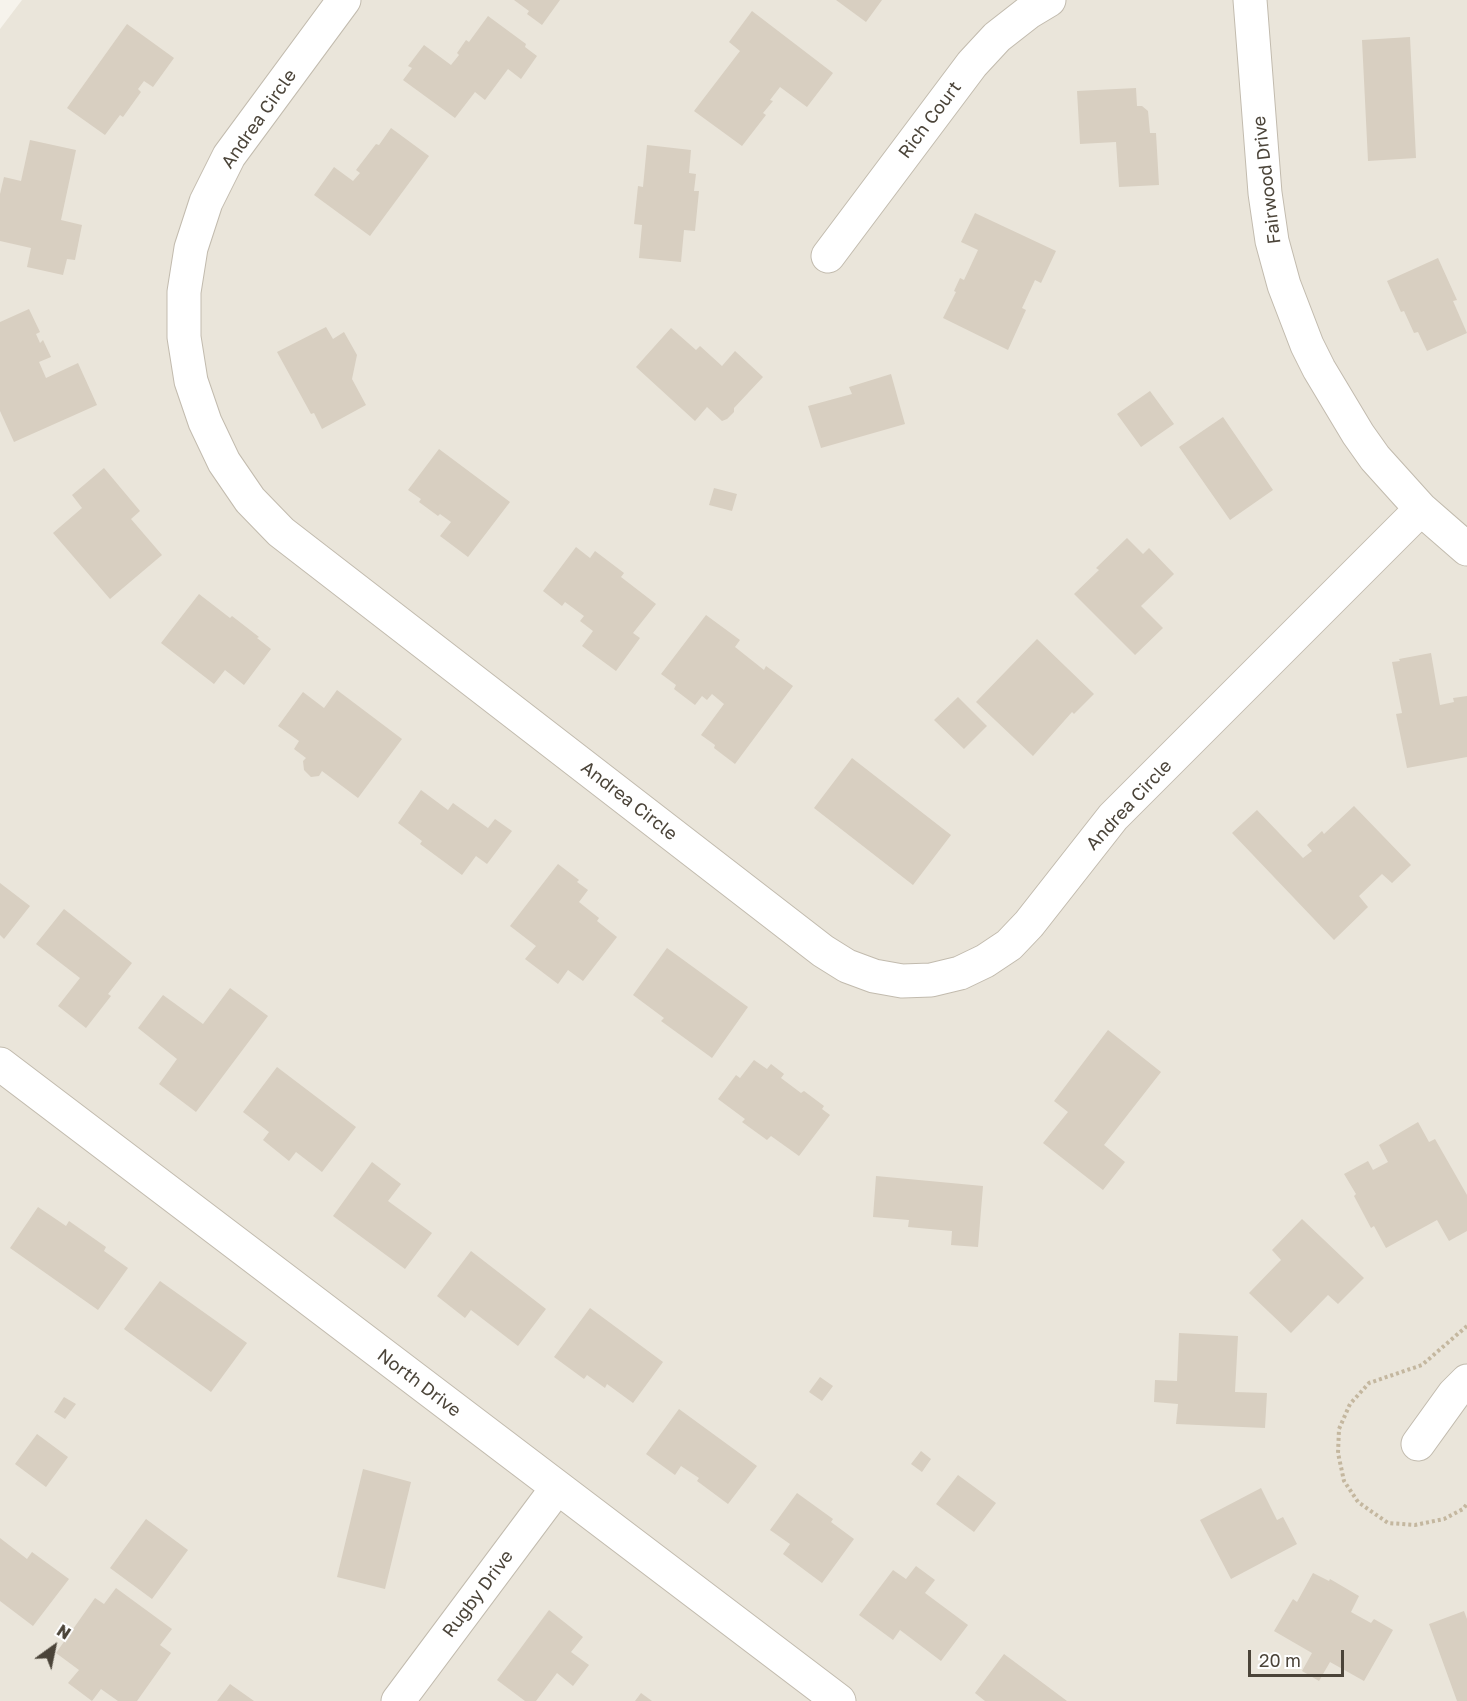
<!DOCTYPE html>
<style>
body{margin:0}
#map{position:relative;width:1467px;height:1701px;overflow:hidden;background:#f6f3ec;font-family:"Golos Text",sans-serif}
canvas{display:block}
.north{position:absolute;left:24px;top:1617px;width:60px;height:60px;-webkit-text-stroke:4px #fff;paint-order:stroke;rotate:33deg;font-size:16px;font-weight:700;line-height:24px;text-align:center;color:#4b4439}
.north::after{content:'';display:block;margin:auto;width:21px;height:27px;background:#4b4439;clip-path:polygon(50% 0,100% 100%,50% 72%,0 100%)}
.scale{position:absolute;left:1248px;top:1650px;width:96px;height:27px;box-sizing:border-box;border:3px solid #4b4439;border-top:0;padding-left:8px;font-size:18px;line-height:21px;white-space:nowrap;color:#4b4439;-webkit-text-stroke:4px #fff;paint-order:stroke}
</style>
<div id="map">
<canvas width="1467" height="1701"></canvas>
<div class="north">N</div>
<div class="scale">20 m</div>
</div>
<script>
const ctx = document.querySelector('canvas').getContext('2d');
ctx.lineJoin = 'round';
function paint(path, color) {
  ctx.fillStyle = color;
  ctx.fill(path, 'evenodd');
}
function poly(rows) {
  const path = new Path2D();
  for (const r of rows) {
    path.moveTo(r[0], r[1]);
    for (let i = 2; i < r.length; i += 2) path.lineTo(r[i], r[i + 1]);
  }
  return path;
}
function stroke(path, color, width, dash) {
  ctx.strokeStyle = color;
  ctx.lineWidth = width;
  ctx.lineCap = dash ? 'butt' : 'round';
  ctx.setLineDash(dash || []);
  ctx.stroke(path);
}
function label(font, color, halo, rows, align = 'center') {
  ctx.font = font + ' "Golos Text",sans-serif';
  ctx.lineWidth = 4.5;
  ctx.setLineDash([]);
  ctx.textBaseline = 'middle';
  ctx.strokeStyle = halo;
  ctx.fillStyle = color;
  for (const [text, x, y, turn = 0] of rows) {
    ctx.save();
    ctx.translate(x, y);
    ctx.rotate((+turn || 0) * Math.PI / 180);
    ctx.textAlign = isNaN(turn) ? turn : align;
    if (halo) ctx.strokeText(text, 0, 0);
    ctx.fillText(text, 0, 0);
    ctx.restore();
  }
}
const residential = poly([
 [22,0,1467,0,1467,1701,0,1701,0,29]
]);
const building = poly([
 [514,0,560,0,542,25,527,14,529,11],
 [836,0,882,0,866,22],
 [752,11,833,73,807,107,780,87,770,100,773,101,763,113,766,115,742,146,694,111,740,51,729,42],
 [488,16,526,44,525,47,537,56,521,79,508,69,485,100,475,92,455,118,403,80,412,68,408,66,424,45,451,65,459,55,457,53,466,40,469,42],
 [127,24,174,58,153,87,144,81,138,89,141,92,123,117,120,115,105,135,67,108],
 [1410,37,1416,158,1368,161,1362,40],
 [1136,88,1137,106,1142,106,1148,111,1150,133,1156,133,1159,185,1119,187,1116,142,1080,144,1077,91],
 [391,128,429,156,370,236,314,195,334,167,353,181,360,173,356,170,376,144,379,145],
 [30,140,76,150,61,220,82,225,75,260,67,259,63,275,27,267,31,248,0,241,0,194,4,177,21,181],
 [647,145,691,150,689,173,696,174,694,191,699,191,695,231,684,230,681,262,639,258,642,225,634,224,638,186,643,187],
 [975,213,1056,251,1041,283,1035,280,1022,308,1026,310,1008,350,943,318,956,292,954,291,960,278,964,280,978,250,961,242],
 [1438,258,1457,300,1453,301,1467,333,1427,351,1418,332,1414,333,1404,311,1401,312,1387,281],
 [29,309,40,332,36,334,40,343,43,340,51,357,39,362,46,378,78,363,97,405,14,442,0,411,0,322],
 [326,327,333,339,344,332,357,355,352,379,366,405,322,429,314,413,311,414,277,352],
 [671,328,696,350,700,346,722,366,735,351,763,377,734,408,734,412,727,419,722,421,707,407,695,421,636,367],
 [891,374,905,424,821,448,808,406,852,394,849,387],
 [1150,391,1174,424,1141,447,1117,414],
 [1223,417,1273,490,1230,520,1179,447],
 [439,449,510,502,468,557,440,536,451,522,440,514,438,516,419,502,421,499,408,490],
 [104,468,140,511,131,519,162,555,110,599,53,533,82,508,72,495],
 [714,488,737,494,732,511,709,505],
 [1127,538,1143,554,1149,548,1174,574,1141,606,1163,628,1135,655,1074,594,1099,570,1096,568],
 [576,547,590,558,595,551,624,573,621,577,656,604,633,633,640,638,616,671,582,646,593,631,580,621,584,616,565,602,562,606,543,591],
 [199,594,230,618,232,616,259,637,257,638,271,649,244,685,225,670,214,684,161,643],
 [706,615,740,640,735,647,764,670,766,666,793,686,735,764,714,748,715,745,701,735,724,704,712,694,707,700,702,696,695,705,674,689,676,685,661,674],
 [1037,639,1094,694,1074,714,1072,712,1033,756,976,702],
 [1431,653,1440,705,1454,702,1453,698,1467,696,1467,757,1407,768,1396,714,1402,713,1392,662,1400,661,1399,659],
 [337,690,402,739,358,798,322,771,319,776,311,777,304,770,303,761,306,758,294,749,299,741,278,726,303,692,324,708],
 [958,697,987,726,964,749,934,720],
 [852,758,951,835,913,885,814,808],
 [421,790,448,810,453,803,488,828,495,819,512,831,487,864,476,856,462,875,420,844,422,841,398,823],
 [1354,806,1411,865,1392,883,1382,874,1359,896,1368,907,1334,940,1232,833,1257,810,1303,858,1312,851,1307,845,1322,831,1324,834],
 [558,864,579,880,577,882,588,890,579,902,599,918,597,921,617,937,583,981,568,970,558,984,525,959,536,946,510,926],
 [0,883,30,906,4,939,0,935],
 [64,909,132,963,108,994,111,996,86,1028,58,1006,80,978,36,944],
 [667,948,748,1007,712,1058,661,1021,664,1018,633,995],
 [230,988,268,1016,196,1112,159,1084,177,1059,138,1028,163,995,203,1024],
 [1108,1030,1161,1072,1104,1145,1125,1162,1103,1190,1043,1143,1068,1112,1054,1101],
 [754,1060,767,1069,771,1064,784,1074,781,1078,801,1093,804,1091,824,1106,822,1109,830,1115,799,1156,771,1136,767,1140,742,1122,745,1119,718,1099,736,1075,740,1078],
 [277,1067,356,1127,322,1172,296,1152,289,1161,263,1140,269,1132,243,1112],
 [1418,1122,1429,1142,1435,1139,1467,1195,1467,1231,1449,1241,1437,1220,1386,1248,1374,1226,1371,1228,1354,1196,1356,1194,1344,1174,1368,1161,1373,1170,1388,1162,1379,1145],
 [372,1162,401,1184,388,1201,432,1233,405,1269,333,1216],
 [876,1176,983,1186,978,1247,951,1245,952,1231,908,1227,909,1220,873,1217],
 [38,1207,66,1226,69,1221,106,1247,104,1251,128,1268,98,1310,10,1248],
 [1302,1219,1364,1278,1338,1304,1328,1295,1291,1333,1249,1293,1281,1260,1272,1250],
 [471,1251,546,1309,518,1346,471,1310,465,1318,437,1296],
 [160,1281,247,1343,211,1392,124,1329],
 [590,1308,663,1362,633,1403,607,1384,605,1388,587,1375,584,1379,554,1357],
 [1179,1333,1238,1336,1235,1392,1267,1393,1265,1428,1176,1424,1178,1404,1154,1402,1155,1380,1177,1381],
 [820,1377,833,1386,822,1401,809,1392],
 [64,1397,76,1404,65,1419,54,1412],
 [679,1409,757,1466,728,1504,697,1481,699,1478,681,1466,675,1475,646,1454],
 [37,1434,68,1457,46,1487,15,1464],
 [921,1451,931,1459,922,1472,911,1464],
 [363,1469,411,1482,385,1589,337,1577],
 [958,1475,996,1503,974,1532,936,1504],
 [1261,1488,1277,1520,1283,1517,1297,1544,1231,1579,1200,1520],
 [797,1493,833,1519,831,1522,854,1539,822,1583,783,1554,790,1544,770,1530],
 [146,1519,188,1550,152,1599,110,1568],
 [0,1538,27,1559,32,1552,69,1579,33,1626,0,1601],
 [916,1566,935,1580,925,1593,968,1625,941,1661,900,1630,893,1640,859,1615,893,1570,906,1579],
 [1313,1573,1329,1581,1330,1579,1359,1596,1351,1612,1371,1623,1374,1619,1393,1630,1364,1681,1330,1662,1319,1681,1302,1671,1312,1653,1274,1631,1293,1599,1297,1602],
 [116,1588,172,1629,160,1645,171,1653,137,1701,118,1701,101,1689,92,1701,68,1683,79,1670,56,1653,95,1598,104,1604],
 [549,1610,583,1637,571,1652,589,1665,573,1686,557,1673,536,1701,525,1701,497,1680],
 [1464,1611,1467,1619,1467,1701,1457,1701,1429,1624],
 [1004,1654,1067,1701,985,1701,975,1693],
 [230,1684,254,1701,217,1701],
 [641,1693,652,1701,635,1701]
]);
const path = poly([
 [1467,1326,1422,1365,1369,1383,1350,1404,1339,1429,1338,1453,1344,1481,1358,1502,1388,1523,1415,1525,1444,1519,1463,1509,1467,1504]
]);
const minor = poly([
 [344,0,229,156,206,202,191,248,184,292,184,337,191,381,205,422,224,462,250,500,281,532,823,951,847,966,874,976,902,981,931,980,960,973,985,961,1009,945,1029,924,1113,817,1421,509],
 [1250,0,1265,193,1272,241,1284,285,1307,345,1319,369,1358,434,1375,458,1421,509,1467,549],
 [828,256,972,64,997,37,1029,12,1049,0],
 [0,1064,839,1701],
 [1418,1444,1454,1394,1467,1381],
 [398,1701,557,1488]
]);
const streetNames = [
 ["Andrea Circle",259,119,-55],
 ["Rich Court",930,120,-53],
 ["Fairwood Drive",1267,180,-97],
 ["Andrea Circle",629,801,38],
 ["Andrea Circle",1129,805,-47],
 ["North Drive",419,1383,37],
 ["Rugby Drive",478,1594,-53]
];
paint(residential, '#eae5da');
paint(building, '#d8cfc1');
stroke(minor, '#c2bbae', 35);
stroke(path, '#c4b79f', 4, [3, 3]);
stroke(minor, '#fff', 33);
label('18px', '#4b4439', '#fff', streetNames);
</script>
